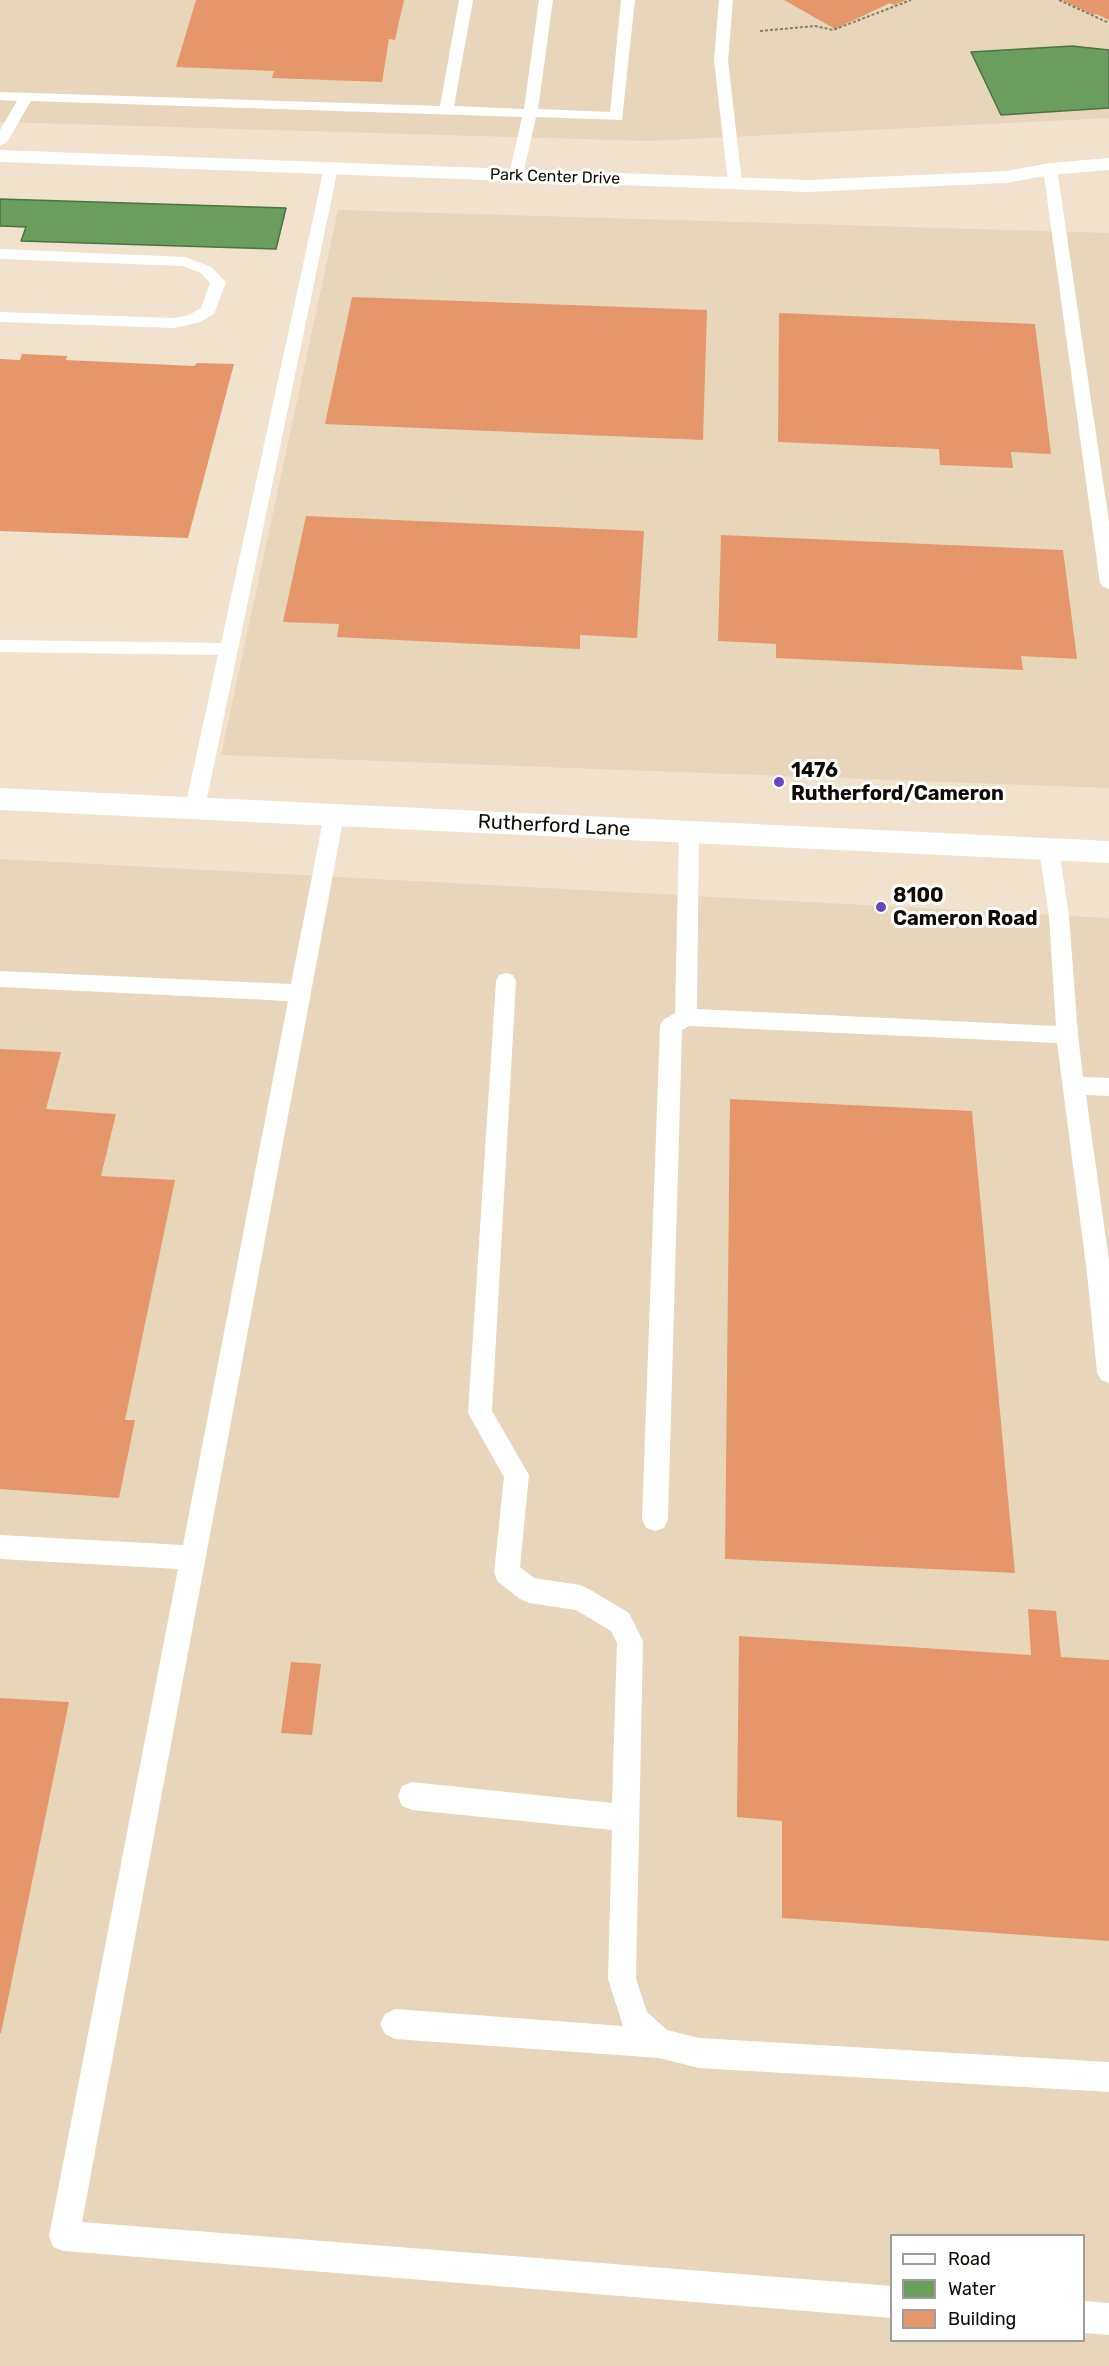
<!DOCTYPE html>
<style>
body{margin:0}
#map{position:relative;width:1109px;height:2366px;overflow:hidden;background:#f0e2cd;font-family:Rubik,sans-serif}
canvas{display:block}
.legend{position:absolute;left:890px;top:2234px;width:195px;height:108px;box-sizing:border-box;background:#fff;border:2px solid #9f9d9b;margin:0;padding:8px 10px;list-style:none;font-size:18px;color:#100b05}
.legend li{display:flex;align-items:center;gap:12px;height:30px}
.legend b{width:30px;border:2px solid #9f9d9b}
</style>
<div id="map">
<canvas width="1109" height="2366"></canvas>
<ul class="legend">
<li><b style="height:8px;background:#fff"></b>Road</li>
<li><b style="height:16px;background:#699e5c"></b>Water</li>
<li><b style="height:16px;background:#e5976b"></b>Building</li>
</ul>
</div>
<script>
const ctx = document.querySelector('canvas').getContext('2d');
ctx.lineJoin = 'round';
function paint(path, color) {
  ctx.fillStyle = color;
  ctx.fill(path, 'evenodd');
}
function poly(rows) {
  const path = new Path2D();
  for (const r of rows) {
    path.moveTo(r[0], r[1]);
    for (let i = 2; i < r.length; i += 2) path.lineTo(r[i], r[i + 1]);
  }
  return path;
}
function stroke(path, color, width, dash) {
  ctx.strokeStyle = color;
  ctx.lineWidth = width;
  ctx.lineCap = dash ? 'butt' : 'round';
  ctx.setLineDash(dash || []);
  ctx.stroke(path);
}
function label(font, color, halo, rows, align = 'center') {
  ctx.font = font + ' Rubik,sans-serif';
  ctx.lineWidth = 6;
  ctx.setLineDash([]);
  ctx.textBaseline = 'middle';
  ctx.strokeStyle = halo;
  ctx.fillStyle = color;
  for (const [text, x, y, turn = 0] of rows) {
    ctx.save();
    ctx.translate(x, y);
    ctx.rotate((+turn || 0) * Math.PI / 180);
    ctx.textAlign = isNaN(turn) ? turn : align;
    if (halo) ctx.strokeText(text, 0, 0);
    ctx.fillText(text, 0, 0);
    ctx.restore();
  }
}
const built = poly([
 [0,0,1109,0,1109,118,649,141,0,122],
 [338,210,1109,233,1109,788,221,755],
 [0,859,1109,918,1109,2366,0,2366],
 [892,2236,1084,2236,1084,2340,892,2340]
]);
const water = poly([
 [1072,46,1109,50,1109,108,1001,115,971,52,1072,46],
 [0,199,286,208,276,249,21,241,26,227,0,226,0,199]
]);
const building = poly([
 [196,0,404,0,395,40,389,39,382,82,272,78,274,71,176,67],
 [784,0,906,0,894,5,890,3,835,29],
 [1062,0,1109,0,1109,20,1096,14,1093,15],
 [352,297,707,310,703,440,325,424],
 [779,313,1035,324,1051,454,1011,452,1013,468,940,465,939,449,778,442],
 [22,354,67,356,66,360,194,366,197,363,234,364,188,538,0,531,0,359,20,360],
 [306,516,644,531,637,638,580,635,580,649,337,637,339,624,283,622],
 [721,535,1063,550,1077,659,1021,656,1023,670,776,658,776,644,718,641],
 [0,1049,61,1052,46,1109,116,1114,101,1176,175,1180,125,1420,135,1420,119,1498,0,1489],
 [730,1099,972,1111,1015,1573,725,1559],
 [1028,1609,1056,1611,1061,1657,1109,1660,1109,1941,782,1918,782,1821,737,1817,739,1636,1031,1655],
 [291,1662,321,1664,312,1735,281,1733],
 [0,1698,69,1702,1,2033,0,2033]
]);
const path = poly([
 [1059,0,1109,23],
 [760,31,815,26,833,30,911,0]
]);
const lane = poly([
 [459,0,473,0,454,106,524,109,539,0,553,0,538,109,610,112,621,0,635,0,622,120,536,117,523,175,516,179,509,175,522,117,31,101,7,142,0,146,0,130,17,101,0,100,0,92,440,106,459,0],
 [719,0,733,0,728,60,742,183,735,187,728,183,714,60,719,0],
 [331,164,338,168,205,808,202,813,195,815,188,813,185,808,218,655,0,652,0,640,221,643,324,168,331,164],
 [1050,165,1057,169,1109,522,1109,589,1103,587,1100,583,1043,169,1050,165],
 [0,249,185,257,211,267,226,282,214,314,200,322,174,328,0,322,0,312,174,318,189,315,201,308,210,283,201,273,183,266,0,259,0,249],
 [334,808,341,810,344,815,82,2222,892,2286,892,2318,64,2251,53,2247,49,2236,178,1569,0,1559,0,1535,183,1545,288,1001,0,987,0,971,291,984,324,815,327,810,334,808],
 [689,825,696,827,699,832,697,1009,1056,1026,1049,916,1039,849,1042,844,1049,841,1056,844,1059,849,1069,916,1078,1035,1083,1077,1109,1078,1109,1096,1086,1095,1109,1261,1109,1383,1101,1380,1097,1372,1087,1273,1057,1043,689,1026,682,1030,668,1519,664,1528,655,1531,646,1528,642,1519,660,1026,663,1020,675,1013,679,832,682,827,689,825],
 [506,973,513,975,516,981,492,1411,529,1475,520,1567,534,1578,580,1585,589,1589,629,1613,643,1641,636,1979,647,2012,667,2030,699,2038,1109,2062,1109,2092,699,2068,659,2058,395,2039,385,2034,380,2024,385,2014,395,2009,623,2026,608,1979,612,1830,412,1810,402,1806,398,1796,402,1786,412,1782,612,1803,617,1643,611,1631,576,1610,529,1603,520,1599,498,1582,494,1573,504,1477,468,1413,496,981,499,975,506,973],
 [1084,2301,1109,2303,1109,2335,1084,2333,1084,2301]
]);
const street = poly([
 [0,150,808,180,1006,171,1050,163,1109,158,1109,170,1050,175,1006,183,808,192,0,162,0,150]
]);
const secondary = poly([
 [0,788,1109,841,1109,863,0,810,0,788]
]);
const markers = [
 [779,782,6,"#6646bf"],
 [881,907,6,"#6646bf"]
];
const farStreetnames = [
 ["Park Center Drive",555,177,2]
];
const poiNames = [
 ["1476",791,771],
 ["Rutherford/Cameron",791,794],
 ["8100",893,896],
 ["Cameron Road",893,919]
];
const streetNames = [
 ["Rutherford Lane",554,826,3]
];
paint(built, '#e7d6ba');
paint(water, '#699e5c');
stroke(water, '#4e7242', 1.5);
paint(building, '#e5976b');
stroke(path, '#857c6e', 2, [3, 2]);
paint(lane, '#fff');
paint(street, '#fff');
paint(secondary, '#fff');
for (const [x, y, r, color] of markers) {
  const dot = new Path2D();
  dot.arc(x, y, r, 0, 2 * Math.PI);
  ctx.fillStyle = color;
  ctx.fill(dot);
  stroke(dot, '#fff', 2);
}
label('16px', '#100b05', '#fff', farStreetnames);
label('bold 20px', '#100b05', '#fff', poiNames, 'left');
label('20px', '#100b05', '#fff', streetNames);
</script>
